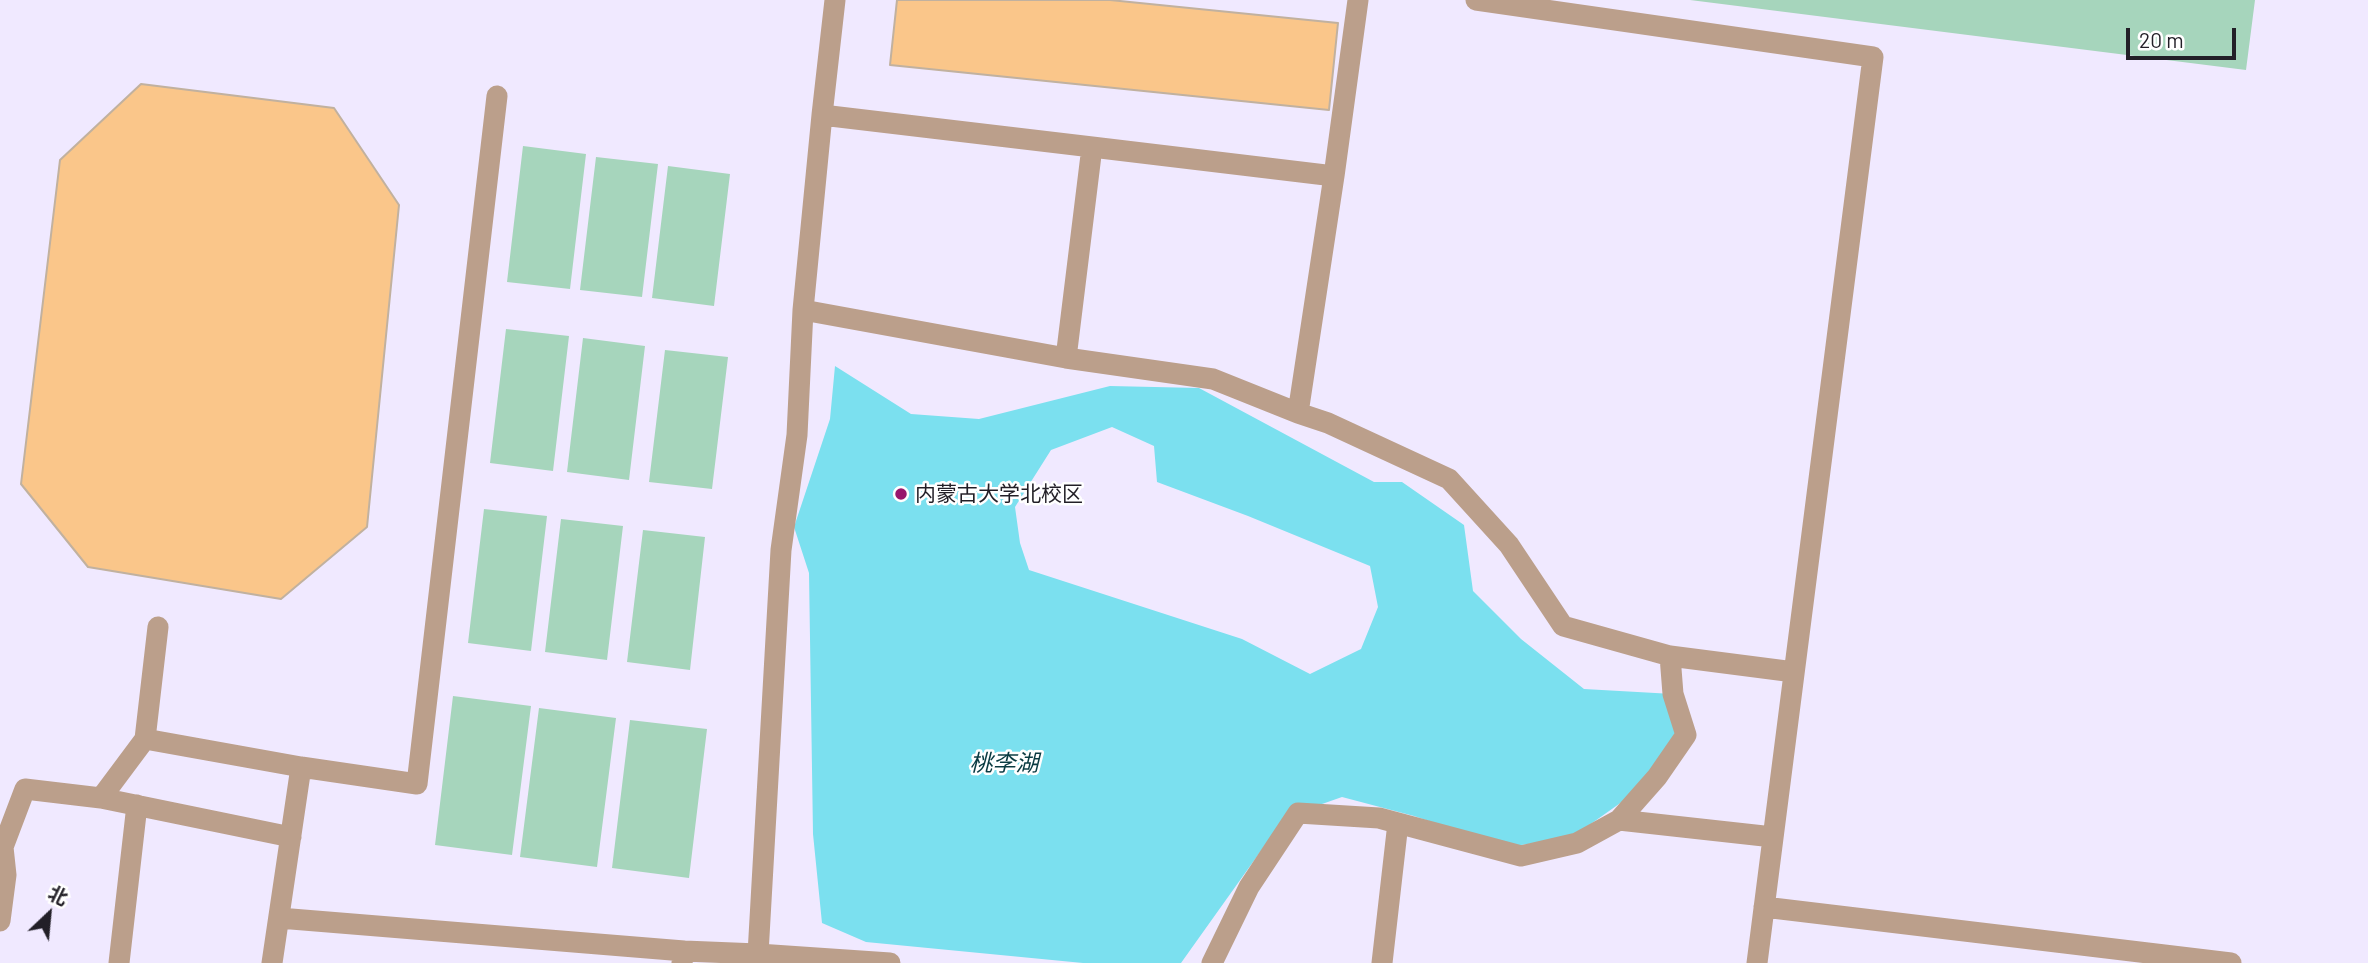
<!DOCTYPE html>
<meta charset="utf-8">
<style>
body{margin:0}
#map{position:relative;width:2368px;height:963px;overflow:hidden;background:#f0e9ff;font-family:Barlow,"Noto Sans SC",sans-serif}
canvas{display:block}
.north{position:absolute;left:14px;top:879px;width:70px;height:70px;-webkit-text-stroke:5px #fff;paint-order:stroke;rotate:26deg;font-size:19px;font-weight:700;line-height:28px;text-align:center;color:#221f27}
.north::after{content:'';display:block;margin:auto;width:24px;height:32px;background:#221f27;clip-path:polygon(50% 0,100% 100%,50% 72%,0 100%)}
.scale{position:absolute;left:2126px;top:28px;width:110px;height:32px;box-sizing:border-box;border:4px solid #221f27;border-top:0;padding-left:9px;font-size:21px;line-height:24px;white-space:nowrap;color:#221f27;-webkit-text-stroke:5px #fff;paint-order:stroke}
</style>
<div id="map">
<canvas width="2368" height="963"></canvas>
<div class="north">北</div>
<div class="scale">20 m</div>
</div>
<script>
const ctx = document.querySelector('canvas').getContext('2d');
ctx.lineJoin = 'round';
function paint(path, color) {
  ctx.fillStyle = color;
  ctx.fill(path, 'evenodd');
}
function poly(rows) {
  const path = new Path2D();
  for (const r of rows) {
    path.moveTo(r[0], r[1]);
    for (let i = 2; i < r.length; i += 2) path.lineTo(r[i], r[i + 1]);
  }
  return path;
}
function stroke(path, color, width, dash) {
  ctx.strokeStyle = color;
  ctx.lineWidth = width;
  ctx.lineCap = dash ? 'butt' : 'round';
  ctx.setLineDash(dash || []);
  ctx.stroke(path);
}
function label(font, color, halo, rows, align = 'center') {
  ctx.font = font + ' Barlow,"Noto Sans SC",sans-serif';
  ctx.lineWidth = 5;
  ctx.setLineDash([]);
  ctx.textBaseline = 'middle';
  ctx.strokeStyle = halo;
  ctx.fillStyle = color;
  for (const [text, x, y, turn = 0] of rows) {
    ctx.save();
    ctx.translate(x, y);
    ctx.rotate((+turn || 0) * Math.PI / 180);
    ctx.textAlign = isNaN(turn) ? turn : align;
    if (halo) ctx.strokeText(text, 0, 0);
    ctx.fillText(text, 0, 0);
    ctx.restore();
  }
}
const green = poly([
 [1690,0,2255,0,2246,70],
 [523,146,586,154,570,289,507,282],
 [596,157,658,164,642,297,580,290],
 [668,166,730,174,714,306,652,298],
 [506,329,569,336,553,471,490,463],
 [583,338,645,346,629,480,567,472],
 [665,350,728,357,712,489,649,482],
 [484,509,547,516,531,651,468,643],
 [561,519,623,526,607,660,545,652],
 [643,530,705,537,690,670,627,662],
 [453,696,531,706,512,855,435,845],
 [539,708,616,718,597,867,520,857],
 [630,720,707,729,689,878,612,868]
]);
const water = poly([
 [835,366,911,414,979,419,1110,386,1199,388,1374,482,1402,482,1464,525,1473,591,1521,639,1584,689,1673,694,1686,735,1657,777,1571,838,1507,847,1414,816,1342,797,1285,817,1181,963,1083,963,866,942,822,923,813,834,809,573,794,527,830,419],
 [1112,427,1154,446,1157,482,1248,516,1370,566,1378,607,1361,649,1310,674,1242,639,1029,570,1020,543,1015,507,1051,450]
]);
const building = poly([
 [897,0,1110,0,1338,23,1329,110,890,65,897,0],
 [141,84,334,108,399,205,367,527,281,599,88,567,21,484,60,160,141,84]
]);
const minor = poly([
 [835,0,822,115,1092,147],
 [1476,0,1873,57,1757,963],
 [822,115,803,310,1066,358],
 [1334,176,1358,0],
 [1298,413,1334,176,1092,147,1066,358,1213,379,1298,413,1328,423,1449,479,1509,545,1563,626,1670,656,1794,672],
 [158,627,145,739,301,767,417,784,497,96],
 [101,798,145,739],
 [1619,820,1773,837],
 [1764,907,2231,963],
 [279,918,684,951],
 [0,921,6,875,3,847,25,789,101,798,291,837],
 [758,954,890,963],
 [119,963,137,805],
 [272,963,301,767],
 [682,963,684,951,758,954,781,550,797,435,803,310],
 [1212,963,1249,887,1298,813,1379,818,1521,856,1577,843,1619,820,1657,777,1686,735,1673,694,1670,656],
 [1382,963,1398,823]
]);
const markers = [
 [901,494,7,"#98176d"]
];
const poiNames = [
 ["内蒙古大学北校区",915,494]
];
const waterNames = [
 ["桃李湖",1004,763]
];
paint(green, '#a6d5bc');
paint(water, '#7be0ef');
paint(building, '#fac68a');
stroke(building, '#c1b19f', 2);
stroke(minor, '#bb9f8b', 21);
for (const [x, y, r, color] of markers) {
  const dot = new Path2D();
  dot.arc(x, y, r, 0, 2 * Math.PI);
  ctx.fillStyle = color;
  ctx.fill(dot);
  stroke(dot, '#fff', 2.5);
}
label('21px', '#221f27', '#fff', poiNames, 'left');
label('italic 23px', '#093a41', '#fff', waterNames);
</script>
